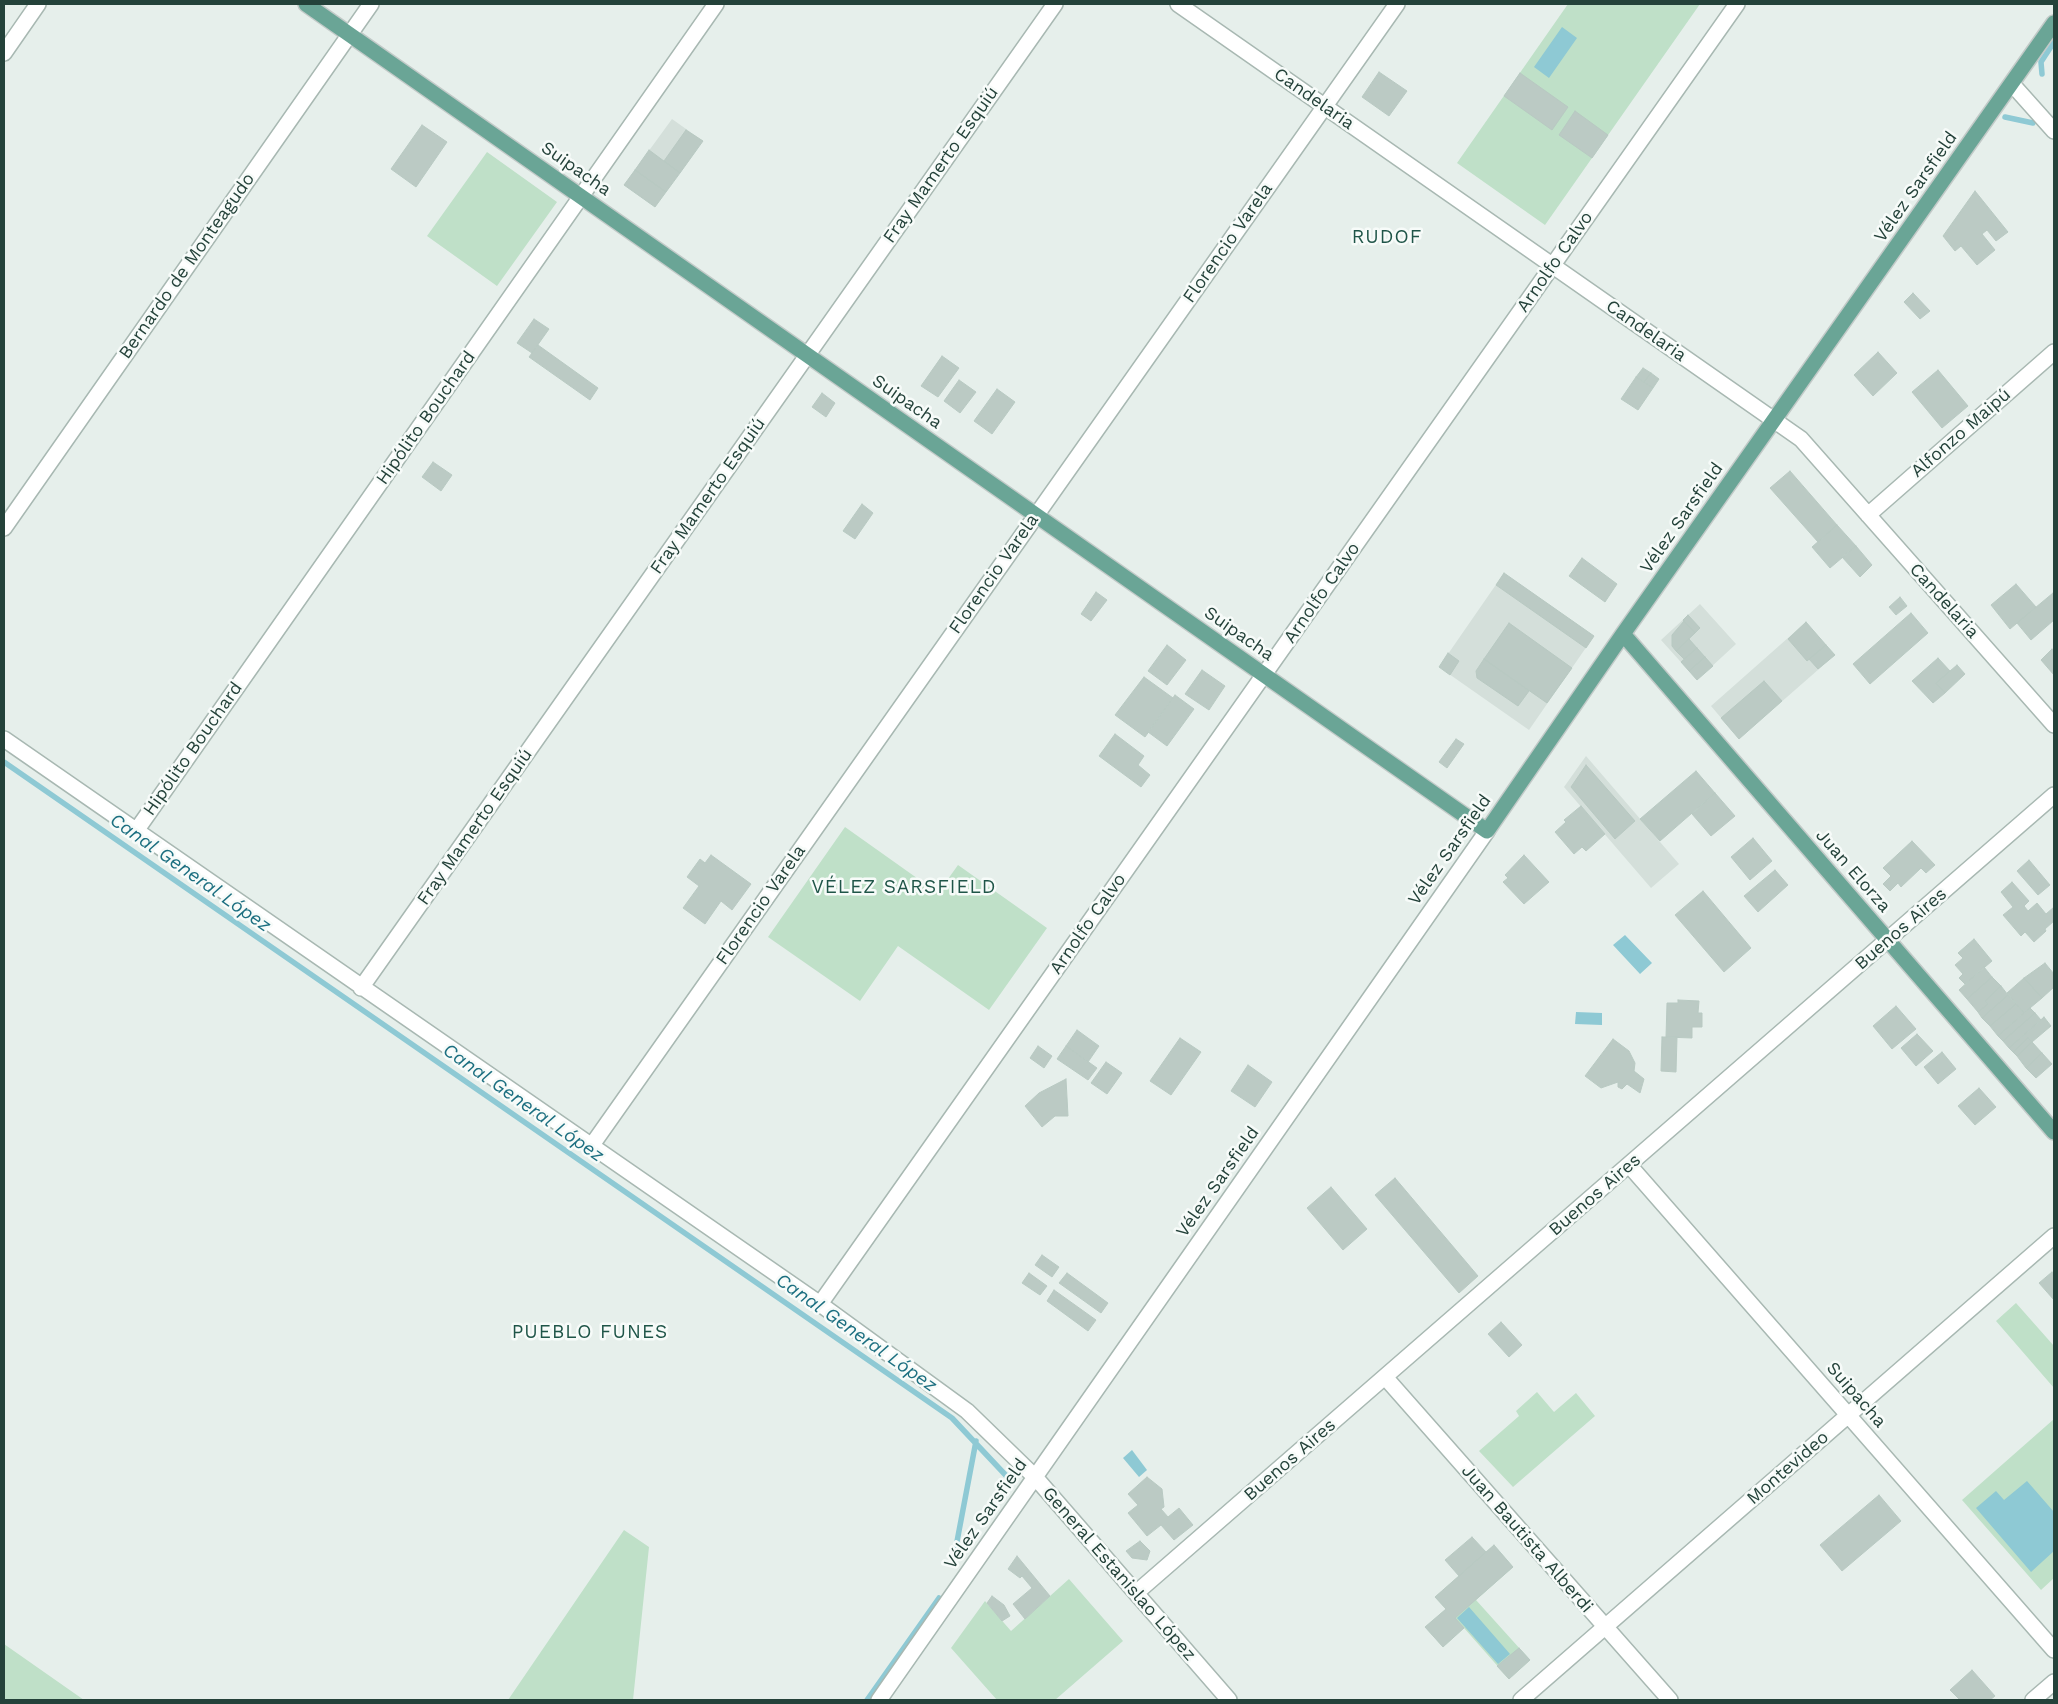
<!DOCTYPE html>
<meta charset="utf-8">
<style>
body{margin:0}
#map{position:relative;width:2058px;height:1704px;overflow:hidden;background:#e6efeb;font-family:"Work Sans",sans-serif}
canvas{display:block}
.frame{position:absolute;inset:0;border:5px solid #24423a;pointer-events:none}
</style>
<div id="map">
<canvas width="2058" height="1704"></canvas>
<div class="frame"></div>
</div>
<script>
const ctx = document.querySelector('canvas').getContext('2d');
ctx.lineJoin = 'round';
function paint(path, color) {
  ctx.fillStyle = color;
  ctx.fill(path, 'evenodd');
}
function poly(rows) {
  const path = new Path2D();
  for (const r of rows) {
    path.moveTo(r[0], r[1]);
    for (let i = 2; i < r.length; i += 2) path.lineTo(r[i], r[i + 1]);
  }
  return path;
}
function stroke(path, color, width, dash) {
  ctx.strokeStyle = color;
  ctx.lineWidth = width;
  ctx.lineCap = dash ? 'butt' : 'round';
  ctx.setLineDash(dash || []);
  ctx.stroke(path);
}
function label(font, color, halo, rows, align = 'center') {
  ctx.font = font + ' "Work Sans",sans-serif';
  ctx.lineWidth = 5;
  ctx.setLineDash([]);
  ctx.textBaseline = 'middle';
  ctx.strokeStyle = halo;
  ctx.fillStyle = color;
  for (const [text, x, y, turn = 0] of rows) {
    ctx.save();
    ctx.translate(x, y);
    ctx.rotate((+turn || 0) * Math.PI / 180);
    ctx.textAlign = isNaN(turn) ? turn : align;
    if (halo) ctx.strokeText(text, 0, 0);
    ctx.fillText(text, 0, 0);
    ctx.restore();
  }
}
const built = poly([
 [672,119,703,141,655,207,624,185],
 [1504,573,1594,636,1529,730,1439,667],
 [1700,604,1736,644,1697,680,1661,640],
 [1806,622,1835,655,1739,739,1711,706],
 [1586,756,1679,864,1651,888,1564,787]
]);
const green = poly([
 [1568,4,1700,4,1545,225,1457,163],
 [487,152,557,202,497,286,427,236],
 [845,827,938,893,958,865,1047,928,989,1010,898,946,860,1001,768,937],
 [2016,1303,2054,1346,2054,1388,1996,1321],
 [1537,1392,1554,1412,1576,1393,1595,1416,1513,1487,1479,1451,1519,1416,1516,1411],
 [2054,1419,2054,1578,2041,1590,1962,1500],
 [624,1530,649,1547,633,1700,508,1700],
 [1494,1545,1513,1567,1476,1600,1530,1660,1509,1679,1464,1628,1443,1647,1425,1627,1446,1609,1435,1597],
 [1069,1579,1123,1641,1055,1700,997,1700,951,1648,985,1601,1011,1631],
 [4,1644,84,1700,4,1700]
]);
const water = poly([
 [1562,27,1577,38,1549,78,1534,67],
 [1625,935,1652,963,1640,974,1613,945],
 [1576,1012,1602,1013,1602,1025,1575,1024],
 [1132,1450,1147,1470,1139,1477,1123,1458],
 [2027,1481,2054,1512,2054,1551,2031,1572,1976,1508,1996,1491,2004,1500],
 [1469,1607,1510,1654,1498,1664,1457,1618]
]);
const stream = poly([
 [2042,74,2041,62,2054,42],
 [2005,117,2033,123],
 [4,762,952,1418,1013,1483],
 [955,1552,976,1441],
 [867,1700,939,1598]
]);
const building = poly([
 [1379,72,1407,91,1389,116,1362,97,1379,72],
 [1520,73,1568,107,1552,130,1504,96,1520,73],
 [1575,111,1608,135,1592,158,1559,135,1575,111],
 [422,125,447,142,416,187,391,169,422,125],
 [686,130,703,141,680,173,664,161,686,130],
 [649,150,680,173,666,192,635,170,649,150],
 [635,170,666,192,655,207,624,185,635,170],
 [1975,191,2008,232,1996,241,1987,230,1982,234,1995,250,1977,265,1961,246,1955,251,1943,236,1975,191],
 [1913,293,1930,311,1920,319,1904,302,1913,293],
 [534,319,549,329,532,353,517,343,534,319],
 [538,345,598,388,590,400,529,357,538,345],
 [1878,352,1897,373,1873,396,1854,375,1878,352],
 [942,356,959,368,938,397,921,386,942,356],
 [1643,368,1651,373,1644,382,1636,377,1643,368],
 [1938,370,1968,406,1942,428,1912,392,1938,370],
 [1651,373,1659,379,1653,388,1644,382,1651,373],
 [1636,377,1653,388,1638,410,1621,399,1636,377],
 [959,380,976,392,960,413,944,401,959,380],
 [997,389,1015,402,992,434,974,421,997,389],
 [822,393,835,403,826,417,812,407,822,393],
 [433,462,452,475,441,491,422,477,433,462],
 [1790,471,1837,525,1818,542,1770,488,1790,471],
 [862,504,873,513,855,539,843,531,862,504],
 [1837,525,1856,546,1830,568,1812,547,1837,525],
 [1856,546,1872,565,1860,577,1842,557,1856,546],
 [1582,558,1617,584,1605,602,1569,576,1582,558],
 [1504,573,1594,636,1586,648,1496,585,1504,573],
 [2016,584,2036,607,2010,629,1991,605,2016,584],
 [1096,592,1107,600,1091,621,1081,614,1096,592],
 [2053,593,2054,620,2031,640,2017,623,2053,593],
 [1900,597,1907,606,1896,615,1889,607,1900,597],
 [1911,613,1928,633,1870,684,1853,664,1911,613],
 [1688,615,1700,628,1695,633,1683,620,1688,615],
 [1684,621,1695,633,1676,651,1672,646,1672,635,1684,621],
 [1806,622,1826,645,1807,661,1788,639,1806,622],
 [1509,623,1572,668,1547,703,1484,659,1509,623],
 [1689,639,1697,648,1684,659,1676,651,1689,639],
 [1167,645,1186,660,1167,685,1148,671,1167,645],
 [1826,645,1835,655,1818,669,1809,659,1826,645],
 [1697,648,1705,657,1689,671,1681,662,1697,648],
 [2052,649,2054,652,2054,675,2041,660,2052,649],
 [1448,653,1459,661,1450,675,1439,667,1448,653],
 [1705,657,1713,666,1697,680,1689,671,1705,657],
 [1938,658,1950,671,1936,683,1945,693,1933,703,1912,681,1938,658],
 [1484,659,1529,691,1518,706,1477,678,1476,671,1484,659],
 [1957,665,1965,674,1945,693,1936,683,1957,665],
 [1202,670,1225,686,1209,710,1185,694,1202,670],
 [1144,677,1173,698,1145,737,1115,715,1144,677],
 [1764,681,1782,701,1739,739,1721,718,1764,681],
 [1175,695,1194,709,1167,746,1148,732,1175,695],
 [1115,734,1144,756,1138,765,1150,775,1141,787,1099,756,1115,734],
 [1456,739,1464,744,1447,768,1439,762,1456,739],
 [1586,765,1635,821,1615,839,1571,787,1586,765],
 [1696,771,1715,793,1660,841,1640,819,1696,771],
 [1715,793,1735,816,1711,836,1692,814,1715,793],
 [1581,806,1605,834,1586,851,1582,847,1574,854,1555,832,1566,822,1564,820,1581,806],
 [1753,838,1772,861,1750,880,1731,857,1753,838],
 [1912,841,1935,865,1926,873,1921,868,1901,887,1898,883,1890,891,1883,884,1891,876,1883,868,1912,841],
 [711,855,751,884,732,910,721,901,705,924,683,908,699,886,687,877,700,859,705,863,711,855],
 [1524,855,1549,882,1524,904,1503,882,1508,878,1505,875,1524,855],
 [2029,860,2050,885,2038,895,2017,871,2029,860],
 [1775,870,1788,885,1758,912,1744,896,1775,870],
 [2012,882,2029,901,2024,906,2028,911,2037,903,2046,914,2054,907,2054,921,2045,929,2046,931,2034,942,2025,932,2021,936,2003,915,2013,907,2001,892,2012,882],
 [1703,891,1751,948,1724,972,1675,915,1703,891],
 [1974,939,1992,961,1965,984,1959,978,1963,974,1955,965,1963,958,1958,953,1974,939],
 [2045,963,2054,974,2054,987,2042,998,2024,978,2045,963],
 [1984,967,1992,977,1967,999,1959,990,1984,967],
 [1992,977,2001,986,1985,1001,1988,1004,1978,1012,1967,999,1992,977],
 [2024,978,2042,998,2024,1013,2007,993,2024,978],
 [2001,986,2008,995,1982,1018,1978,1012,1988,1004,1985,1001,2001,986],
 [2008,995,2016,1004,1990,1026,1982,1018,2008,995],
 [1678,1000,1699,1001,1698,1013,1702,1013,1702,1027,1692,1027,1692,1038,1666,1037,1667,1003,1678,1003,1678,1000],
 [2016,1004,2024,1013,1998,1036,1990,1026,2016,1004],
 [1896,1006,1916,1029,1892,1049,1873,1026,1896,1006],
 [2030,1008,2035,1013,2003,1041,1998,1036,2030,1008],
 [2035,1013,2041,1020,2009,1048,2003,1041,2035,1013],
 [2044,1017,2051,1026,2032,1042,2028,1038,2013,1052,2009,1048,2044,1017],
 [1077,1030,1099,1046,1088,1062,1066,1046,1077,1030],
 [1917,1034,1933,1051,1916,1066,1901,1048,1917,1034],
 [1662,1037,1677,1037,1676,1072,1661,1071,1662,1037],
 [1180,1038,1201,1052,1171,1095,1150,1081,1180,1038],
 [2028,1038,2032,1042,2017,1056,2013,1052,2028,1038],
 [1613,1039,1629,1051,1635,1063,1634,1071,1644,1079,1640,1093,1627,1084,1622,1089,1618,1087,1618,1082,1601,1088,1585,1076,1613,1039],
 [2032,1042,2042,1053,2026,1068,2017,1056,2032,1042],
 [1038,1046,1052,1056,1044,1068,1030,1058,1038,1046],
 [1066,1046,1097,1068,1088,1080,1057,1059,1066,1046],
 [1942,1052,1956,1069,1938,1084,1924,1067,1942,1052],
 [2042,1053,2052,1064,2036,1078,2026,1068,2042,1053],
 [1106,1062,1122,1073,1107,1094,1091,1083,1106,1062],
 [1248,1065,1272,1082,1255,1107,1231,1091,1248,1065],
 [1066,1079,1068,1116,1055,1116,1042,1127,1025,1106,1039,1093,1066,1079],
 [1979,1088,1996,1107,1975,1125,1958,1106,1979,1088],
 [1395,1178,1478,1276,1459,1293,1375,1195,1395,1178],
 [1331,1187,1367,1229,1343,1250,1307,1208,1331,1187],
 [1042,1255,1059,1267,1052,1277,1035,1265,1042,1255],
 [2052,1272,2054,1275,2054,1300,2039,1283,2052,1272],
 [1029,1273,1047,1286,1040,1295,1022,1283,1029,1273],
 [1067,1273,1108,1303,1101,1313,1059,1283,1067,1273],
 [1054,1290,1096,1320,1088,1331,1047,1301,1054,1290],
 [1501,1322,1522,1345,1509,1357,1488,1334,1501,1322],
 [1147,1477,1162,1489,1164,1507,1161,1509,1168,1517,1179,1508,1193,1525,1174,1540,1161,1525,1147,1536,1128,1513,1138,1505,1128,1494,1147,1477],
 [1879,1495,1901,1521,1842,1571,1820,1545,1879,1495],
 [1472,1537,1486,1552,1459,1576,1445,1560,1472,1537],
 [1140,1541,1150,1551,1147,1560,1132,1558,1126,1551,1140,1541],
 [1494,1545,1513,1567,1455,1618,1464,1628,1443,1647,1425,1627,1446,1609,1435,1597,1494,1545],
 [1017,1556,1050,1596,1025,1619,1013,1604,1032,1588,1022,1576,1020,1578,1008,1569,1017,1556],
 [992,1596,1004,1605,1010,1616,1002,1621,987,1603,992,1596],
 [1519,1648,1530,1660,1509,1679,1497,1666,1519,1648],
 [1972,1670,1995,1696,1990,1700,1960,1700,1950,1690,1972,1670]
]);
const minor = poly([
 [1178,4,1801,439,2054,725],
 [4,53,38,4],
 [2012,84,2054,131],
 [1868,515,2054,352],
 [4,528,371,4],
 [4,739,820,1304,967,1411,1035,1477,1229,1700],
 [136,831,716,4],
 [361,988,1055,4],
 [592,1145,1397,4],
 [1629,1165,2054,1650],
 [820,1304,1737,4],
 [1385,1377,1670,1700],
 [1136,1593,2054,795],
 [879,1700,1487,831],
 [1521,1700,2054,1236],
 [2033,1700,2054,1682]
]);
const major = poly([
 [306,4,1487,831,1623,634,2054,23],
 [1623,634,2054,1132]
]);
const streetNames = [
 ["Candelaria",1314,99,35],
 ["Fray Mamerto Esquiú",941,165,-55],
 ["Suipacha",576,169,35],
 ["Vélez Sarsfield",1916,187,-55],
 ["Florencio Varela",1228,243,-55],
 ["Arnolfo Calvo",1555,262,-55],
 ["Bernardo de Monteagudo",187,266,-55],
 ["Candelaria",1646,331,35],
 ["Suipacha",907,402,35],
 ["Hipólito Bouchard",426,418,-55],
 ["Alfonzo Maipú",1961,433,-41],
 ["Fray Mamerto Esquiú",708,496,-55],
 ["Vélez Sarsfield",1682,518,-55],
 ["Florencio Varela",994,574,-55],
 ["Arnolfo Calvo",1322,593,-55],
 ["Candelaria",1944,601,48],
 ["Suipacha",1239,634,35],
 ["Hipólito Bouchard",193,749,-55],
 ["Fray Mamerto Esquiú",475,827,-55],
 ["Vélez Sarsfield",1450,850,-55],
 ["Juan Elorza",1853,871,49],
 ["Florencio Varela",761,905,-55],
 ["Arnolfo Calvo",1088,924,-55],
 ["Buenos Aires",1901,929,-41],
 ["Vélez Sarsfield",1218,1182,-55],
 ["Buenos Aires",1595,1195,-41],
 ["Suipacha",1856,1395,49],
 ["Buenos Aires",1290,1460,-41],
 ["Montevideo",1788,1468,-41],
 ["Vélez Sarsfield",986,1514,-55],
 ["Juan Bautista Alberdi",1527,1539,49],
 ["General Estanislao López",1119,1574,49]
];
const neighbourhoodNames = [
 ["RUDOF",1387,237],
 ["VÉLEZ SARSFIELD",904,887],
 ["PUEBLO FUNES",590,1332]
];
const waterNames = [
 ["Canal General López",190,873,35],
 ["Canal General López",523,1103,35],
 ["Canal General López",856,1333,35]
];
paint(built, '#d4dfda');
paint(green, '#bfe0c8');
paint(water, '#8ec9d4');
stroke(stream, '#8ec9d4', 5.5);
paint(building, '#bbcac4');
stroke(building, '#b8c9c2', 1);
stroke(minor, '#a8b8b2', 18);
stroke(major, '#c2cac8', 18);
stroke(minor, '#fff', 15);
stroke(major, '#6aa596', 15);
label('18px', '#24423a', '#f7fbf9', streetNames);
ctx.letterSpacing = '1px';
label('19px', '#1f5548', '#f7fbf9', neighbourhoodNames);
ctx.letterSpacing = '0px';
label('italic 19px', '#1c6f80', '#f7fbf9', waterNames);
</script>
